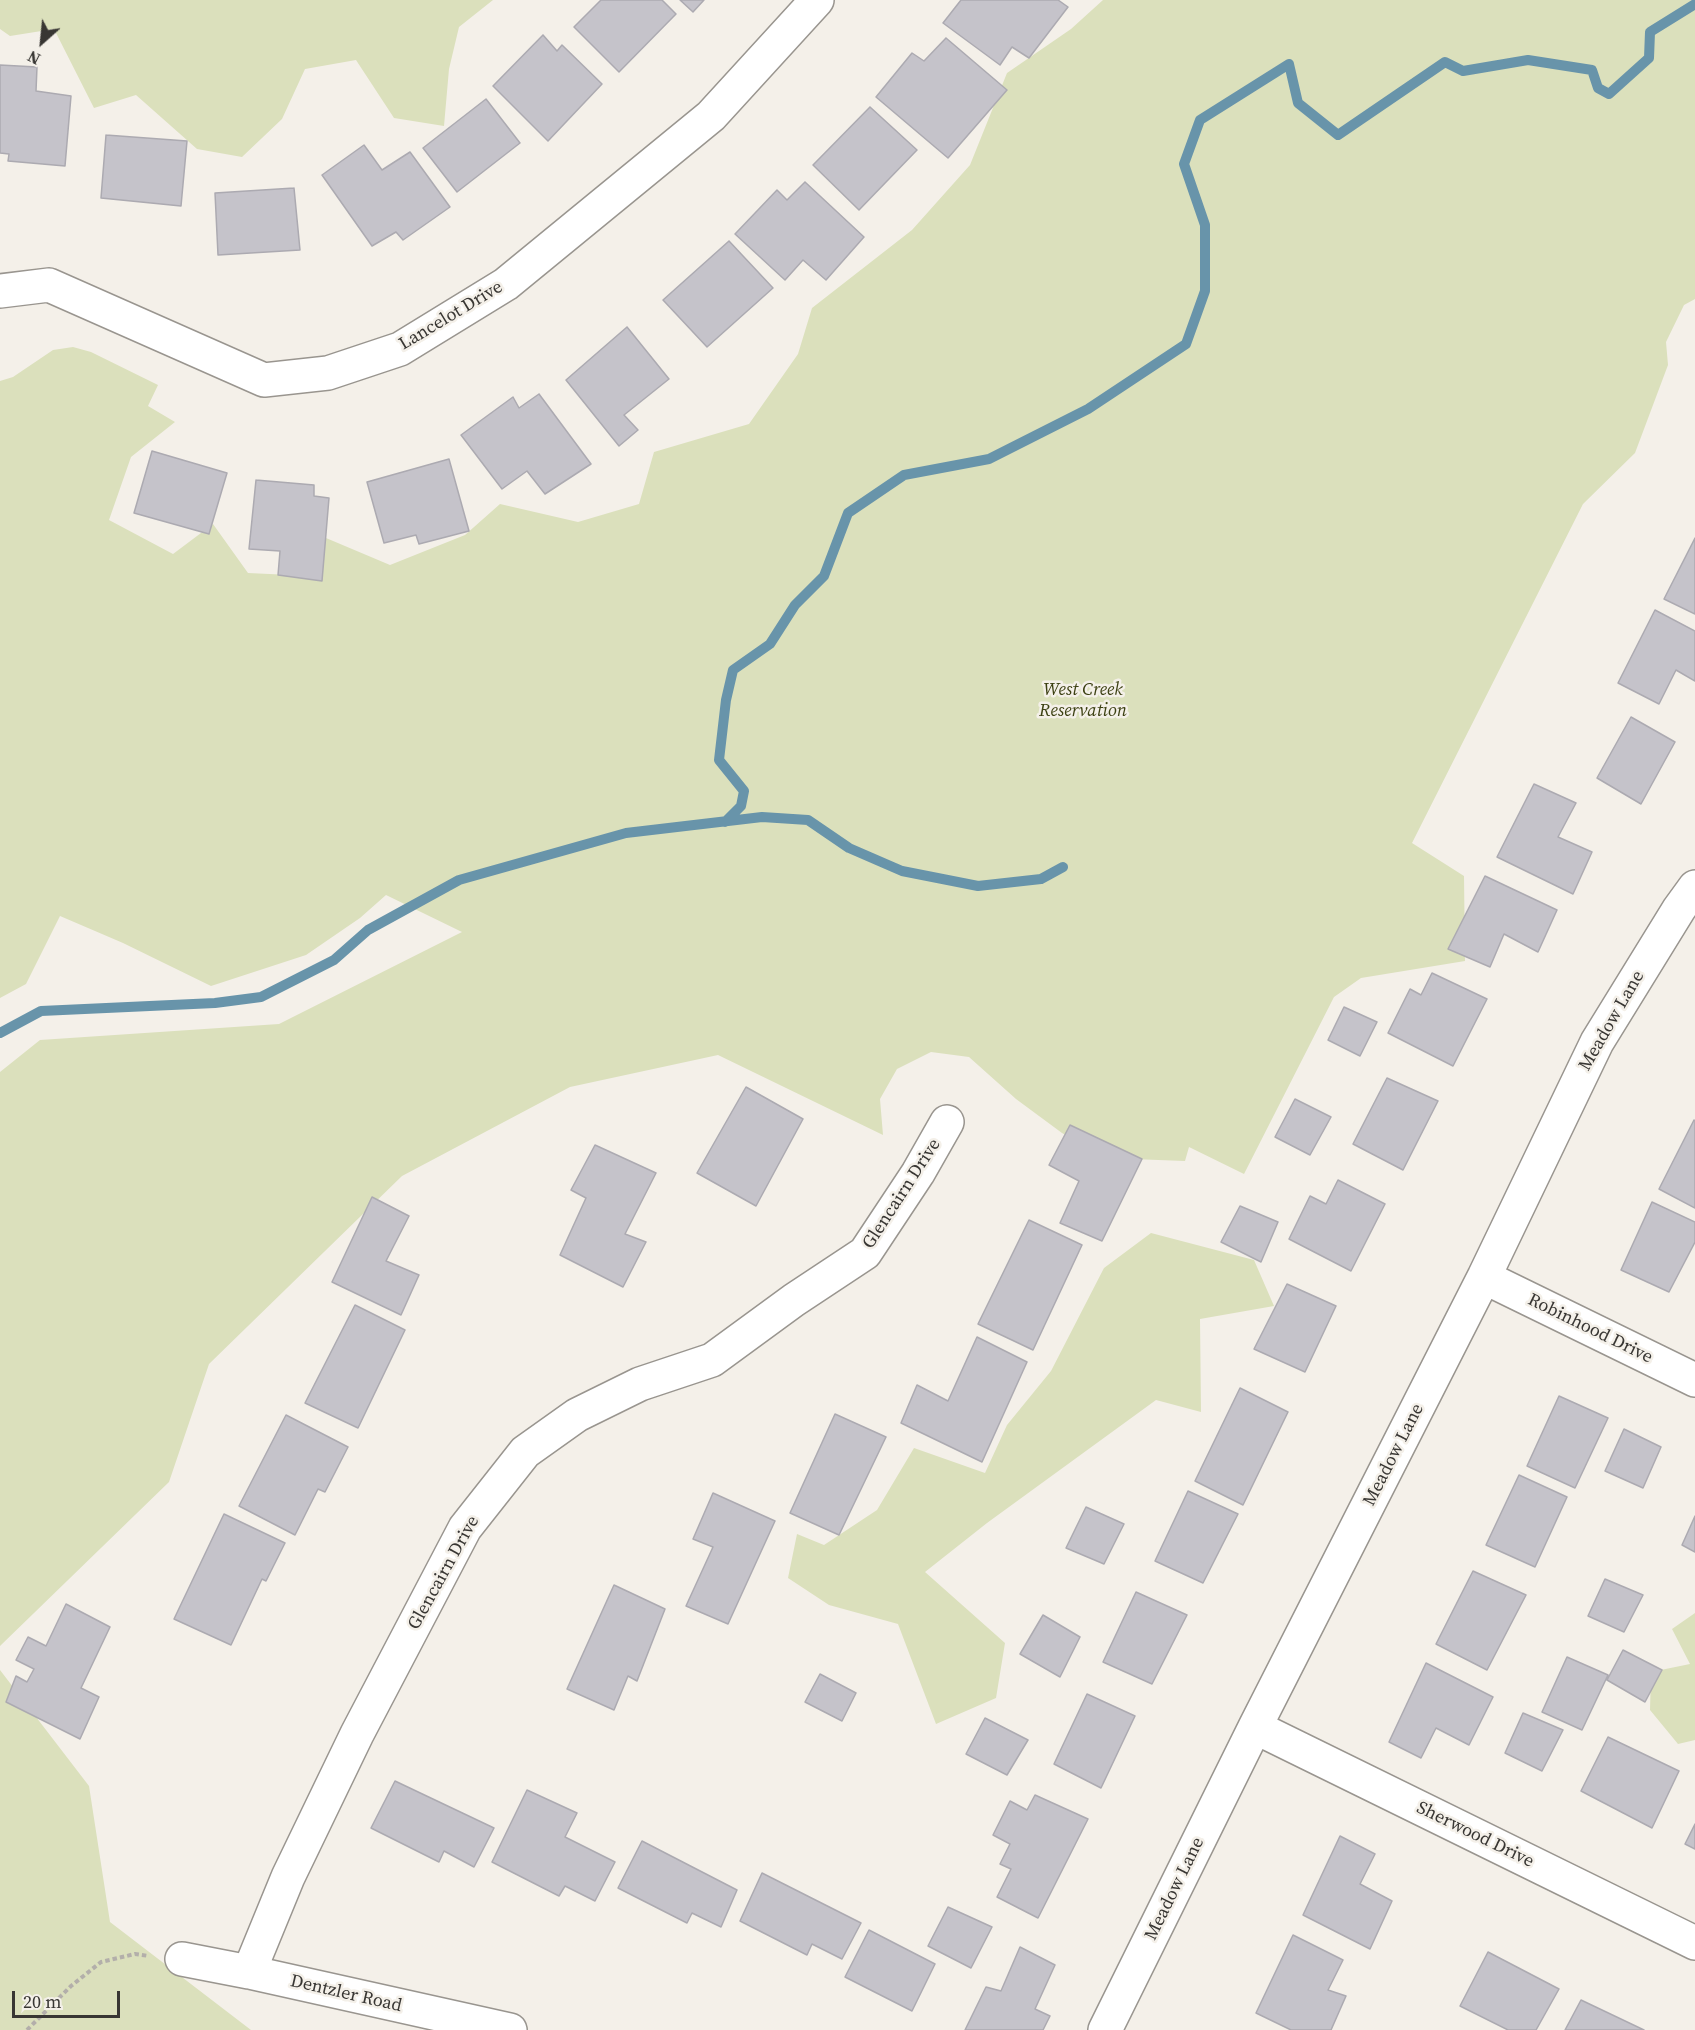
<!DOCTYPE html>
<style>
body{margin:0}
#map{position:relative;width:1695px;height:2030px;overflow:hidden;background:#f4f0e9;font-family:"Source Serif 4",serif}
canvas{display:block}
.north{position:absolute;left:12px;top:12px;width:60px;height:60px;-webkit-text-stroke:4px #f4f0e9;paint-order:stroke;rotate:207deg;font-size:16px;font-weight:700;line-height:24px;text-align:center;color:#383633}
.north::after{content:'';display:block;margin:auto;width:21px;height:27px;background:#383633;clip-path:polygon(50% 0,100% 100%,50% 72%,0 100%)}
.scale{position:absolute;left:12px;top:1991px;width:108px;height:27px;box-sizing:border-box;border:3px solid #383633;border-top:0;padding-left:8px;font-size:18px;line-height:21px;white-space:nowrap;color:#383633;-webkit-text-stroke:4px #f4f0e9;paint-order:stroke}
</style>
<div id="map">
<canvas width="1695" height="2030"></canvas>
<div class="north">N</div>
<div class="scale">20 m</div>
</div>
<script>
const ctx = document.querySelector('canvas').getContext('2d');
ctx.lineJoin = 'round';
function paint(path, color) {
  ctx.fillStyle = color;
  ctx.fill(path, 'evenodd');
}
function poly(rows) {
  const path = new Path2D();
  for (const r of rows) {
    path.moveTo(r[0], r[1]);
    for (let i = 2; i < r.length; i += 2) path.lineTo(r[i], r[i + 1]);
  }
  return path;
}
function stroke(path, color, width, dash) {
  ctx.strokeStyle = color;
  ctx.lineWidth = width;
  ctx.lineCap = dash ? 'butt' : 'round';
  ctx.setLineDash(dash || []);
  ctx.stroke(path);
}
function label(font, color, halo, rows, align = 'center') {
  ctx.font = font + ' "Source Serif 4",serif';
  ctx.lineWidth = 5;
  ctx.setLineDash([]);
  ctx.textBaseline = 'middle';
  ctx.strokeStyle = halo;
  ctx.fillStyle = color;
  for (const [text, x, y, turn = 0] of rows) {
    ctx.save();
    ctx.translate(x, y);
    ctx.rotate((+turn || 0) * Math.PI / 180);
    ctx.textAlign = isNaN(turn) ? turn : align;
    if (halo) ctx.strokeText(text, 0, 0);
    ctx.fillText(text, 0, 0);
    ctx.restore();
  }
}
const green = poly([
 [0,0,493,0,459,27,449,69,444,126,394,118,356,60,305,69,282,119,242,157,197,149,136,95,94,108,54,29,10,36,0,29],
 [1103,0,1695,0,1695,299,1684,305,1666,342,1668,365,1635,453,1583,504,1412,843,1464,876,1465,961,1361,978,1334,997,1244,1174,1189,1147,1185,1161,1105,1158,1062,1133,1016,1099,969,1057,931,1052,897,1069,880,1099,883,1135,718,1055,570,1087,402,1176,209,1364,169,1482,0,1646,0,1072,40,1040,279,1024,462,932,386,895,360,918,306,955,211,986,123,943,60,916,26,984,0,998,0,381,13,377,53,350,73,347,91,352,158,385,148,406,175,422,131,457,109,520,173,554,213,524,248,573,291,575,326,538,390,565,465,535,500,504,578,522,639,504,654,452,749,424,798,354,812,308,912,230,970,165,1007,73,1071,29],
 [1151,1233,1254,1260,1274,1306,1200,1319,1201,1412,1156,1400,987,1523,925,1572,1005,1643,996,1698,936,1724,898,1624,829,1605,788,1578,797,1534,824,1545,877,1510,914,1448,985,1473,1007,1425,1051,1371,1104,1268],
 [1695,1613,1695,1740,1678,1744,1650,1710,1651,1672,1690,1664,1672,1629],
 [0,1670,89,1786,110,1922,251,2030,0,2030]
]);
const stream = poly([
 [725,822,741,806,744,791,719,760,726,700,733,670,770,644,795,605,824,576,848,513,904,475,989,459,1088,409,1186,344,1205,291,1205,225,1184,164,1200,120,1289,64,1298,103,1338,135,1445,62,1463,71,1528,60,1592,70,1598,88,1609,94,1649,58,1650,32,1695,4],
 [0,1033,41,1011,215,1003,261,997,334,960,368,930,459,880,626,833,762,817,808,820,849,848,902,871,978,886,1041,879,1063,867]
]);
const building = poly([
 [601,0,662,0,676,14,619,72,574,27,601,0],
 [680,0,704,0,693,12,680,0],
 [961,0,1058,0,1068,7,1029,58,1012,47,1000,65,943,23,961,0],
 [543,35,557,51,562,45,602,84,548,141,493,86,543,35],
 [946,38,1007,90,948,158,876,97,912,53,924,61,946,38],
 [0,65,37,67,36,91,71,96,65,166,8,161,9,154,0,153,0,65],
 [486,99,520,143,457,192,423,148,486,99],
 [870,107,917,150,859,210,813,165,870,107],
 [106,135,187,141,181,206,101,198,106,135],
 [364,145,382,170,410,152,450,207,403,240,396,232,372,246,322,175,364,145],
 [805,182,864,237,826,280,803,260,785,280,735,234,777,190,787,200,805,182],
 [294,188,300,250,218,255,215,193,294,188],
 [729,241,773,288,707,347,663,300,729,241],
 [627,327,669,379,624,415,638,430,619,446,566,380,627,327],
 [539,394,591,464,545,494,527,471,502,489,461,435,513,397,519,408,539,394],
 [152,451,227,473,209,534,134,513,152,451],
 [449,459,469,531,419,544,416,535,384,543,367,482,449,459],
 [256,480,314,485,314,496,329,498,322,581,278,575,280,551,249,549,256,480],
 [1695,538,1695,614,1664,599,1695,538],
 [1655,610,1695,631,1695,681,1676,670,1659,704,1618,683,1655,610],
 [1631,717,1675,742,1641,804,1597,778,1631,717],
 [1534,784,1576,803,1558,837,1592,852,1573,894,1497,857,1534,784],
 [1485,876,1557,910,1538,952,1504,934,1490,967,1448,949,1485,876],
 [1432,973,1487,999,1453,1066,1388,1033,1410,989,1421,995,1432,973],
 [1344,1007,1377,1022,1360,1056,1328,1040,1344,1007],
 [1387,1078,1438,1101,1403,1170,1353,1144,1387,1078],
 [746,1087,803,1119,756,1206,697,1173,746,1087],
 [1295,1099,1331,1117,1310,1155,1275,1137,1295,1099],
 [1694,1120,1695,1121,1695,1208,1659,1189,1694,1120],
 [1070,1125,1142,1159,1102,1241,1060,1223,1079,1181,1049,1165,1070,1125],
 [595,1145,656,1173,625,1234,646,1242,623,1287,560,1255,586,1198,571,1190,595,1145],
 [1338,1180,1385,1204,1351,1271,1289,1239,1310,1196,1326,1204,1338,1180],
 [372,1197,409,1216,386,1261,419,1275,401,1315,332,1282,372,1197],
 [1652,1202,1695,1222,1695,1242,1669,1292,1621,1270,1652,1202],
 [1240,1206,1278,1222,1261,1262,1221,1242,1240,1206],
 [1029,1220,1082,1245,1033,1350,978,1324,1029,1220],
 [1287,1284,1336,1306,1305,1372,1254,1349,1287,1284],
 [355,1305,405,1330,358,1428,305,1403,355,1305],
 [977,1337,1027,1362,982,1462,901,1423,917,1385,948,1401,977,1337],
 [1240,1388,1288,1412,1243,1505,1195,1481,1240,1388],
 [1559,1396,1608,1418,1575,1488,1527,1466,1559,1396],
 [835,1414,886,1437,839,1535,790,1513,835,1414],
 [286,1415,348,1447,325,1492,318,1489,295,1535,239,1506,286,1415],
 [1624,1429,1661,1447,1643,1488,1605,1471,1624,1429],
 [1519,1475,1567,1497,1535,1567,1486,1545,1519,1475],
 [1188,1491,1238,1514,1203,1583,1155,1561,1188,1491],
 [713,1493,775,1521,728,1624,686,1606,713,1547,693,1539,713,1493],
 [1086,1507,1124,1524,1104,1564,1066,1548,1086,1507],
 [224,1514,285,1543,266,1581,262,1579,231,1645,174,1619,224,1514],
 [1695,1516,1695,1552,1682,1545,1695,1516],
 [1473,1571,1526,1595,1487,1670,1436,1644,1473,1571],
 [1605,1579,1643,1595,1624,1632,1588,1616,1605,1579],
 [614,1585,665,1609,637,1681,628,1676,614,1710,567,1689,614,1585],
 [1136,1592,1187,1615,1152,1684,1103,1662,1136,1592],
 [66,1604,110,1627,81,1688,99,1697,80,1739,6,1702,16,1676,27,1682,34,1669,16,1660,28,1637,46,1646,66,1604],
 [1043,1615,1080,1637,1060,1677,1020,1654,1043,1615],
 [1623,1650,1662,1670,1645,1702,1607,1680,1623,1650],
 [1567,1657,1608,1675,1582,1730,1542,1712,1567,1657],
 [1426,1663,1493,1697,1469,1745,1436,1728,1421,1758,1389,1742,1426,1663],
 [820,1674,856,1693,842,1721,805,1702,820,1674],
 [1087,1694,1135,1716,1101,1788,1054,1764,1087,1694],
 [1523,1713,1563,1730,1542,1771,1505,1753,1523,1713],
 [985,1718,1028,1740,1007,1775,966,1754,985,1718],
 [1608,1737,1679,1771,1652,1828,1581,1791,1608,1737],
 [395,1781,494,1828,474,1867,444,1851,439,1862,371,1828,395,1781],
 [527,1790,577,1813,565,1837,615,1862,595,1901,565,1886,559,1896,492,1862,527,1790],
 [1035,1795,1088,1819,1038,1918,997,1897,1011,1869,1000,1864,1010,1844,993,1835,1010,1801,1027,1810,1035,1795],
 [1695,1824,1695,1849,1685,1844,1695,1824],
 [1340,1836,1375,1854,1360,1884,1392,1901,1370,1949,1303,1915,1340,1836],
 [642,1841,737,1890,721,1927,692,1913,687,1923,618,1888,642,1841],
 [762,1873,861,1923,842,1959,812,1944,807,1955,740,1921,762,1873],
 [948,1907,992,1927,971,1968,928,1946,948,1907],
 [869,1930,935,1964,912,2011,845,1977,869,1930],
 [1293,1935,1343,1960,1328,1990,1346,1996,1331,2030,1291,2030,1256,2013,1293,1935],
 [1020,1947,1055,1965,1035,2009,1050,2016,1043,2030,965,2030,986,1987,1001,1991,1020,1947],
 [1488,1952,1559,1989,1536,2030,1508,2030,1460,2006,1488,1952],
 [1581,2000,1644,2030,1565,2030,1581,2000]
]);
const path = poly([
 [27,2030,71,1986,101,1962,135,1954,149,1956]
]);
const minor = poly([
 [0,291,49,285,264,380,328,373,400,349,506,284,711,116,817,0],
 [1484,1277,1695,1380],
 [1255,1727,1695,1943],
 [182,1959,249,1972,510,2030],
 [249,1972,288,1877,357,1734,465,1528,525,1452,577,1415,640,1384,712,1360,794,1300,865,1253,918,1173,947,1122],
 [1105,2030,1255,1727,1484,1277,1597,1042,1679,909,1695,887]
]);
const streetNames = [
 ["Lancelot Drive",451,316,-31],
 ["Meadow Lane",1612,1021,-60],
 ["Glencairn Drive",902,1194,-57],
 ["Robinhood Drive",1590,1329,26],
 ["Meadow Lane",1394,1455,-63],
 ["Glencairn Drive",444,1573,-61],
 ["Sherwood Drive",1475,1835,26],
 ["Meadow Lane",1175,1889,-64],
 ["Dentzler Road",346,1994,13]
];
const parkNames = [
 ["West Creek",1083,690],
 ["Reservation",1083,711]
];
paint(green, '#dbe0bc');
stroke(stream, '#6894aa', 10);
paint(building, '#c5c3ca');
stroke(building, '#acaab1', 1.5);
stroke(minor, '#99958f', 36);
stroke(path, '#b3afaa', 4, [4.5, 3]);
stroke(minor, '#fff', 33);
label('18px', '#383633', '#f4f0e9', streetNames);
label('italic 18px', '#3c4012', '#f4f0e9', parkNames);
</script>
